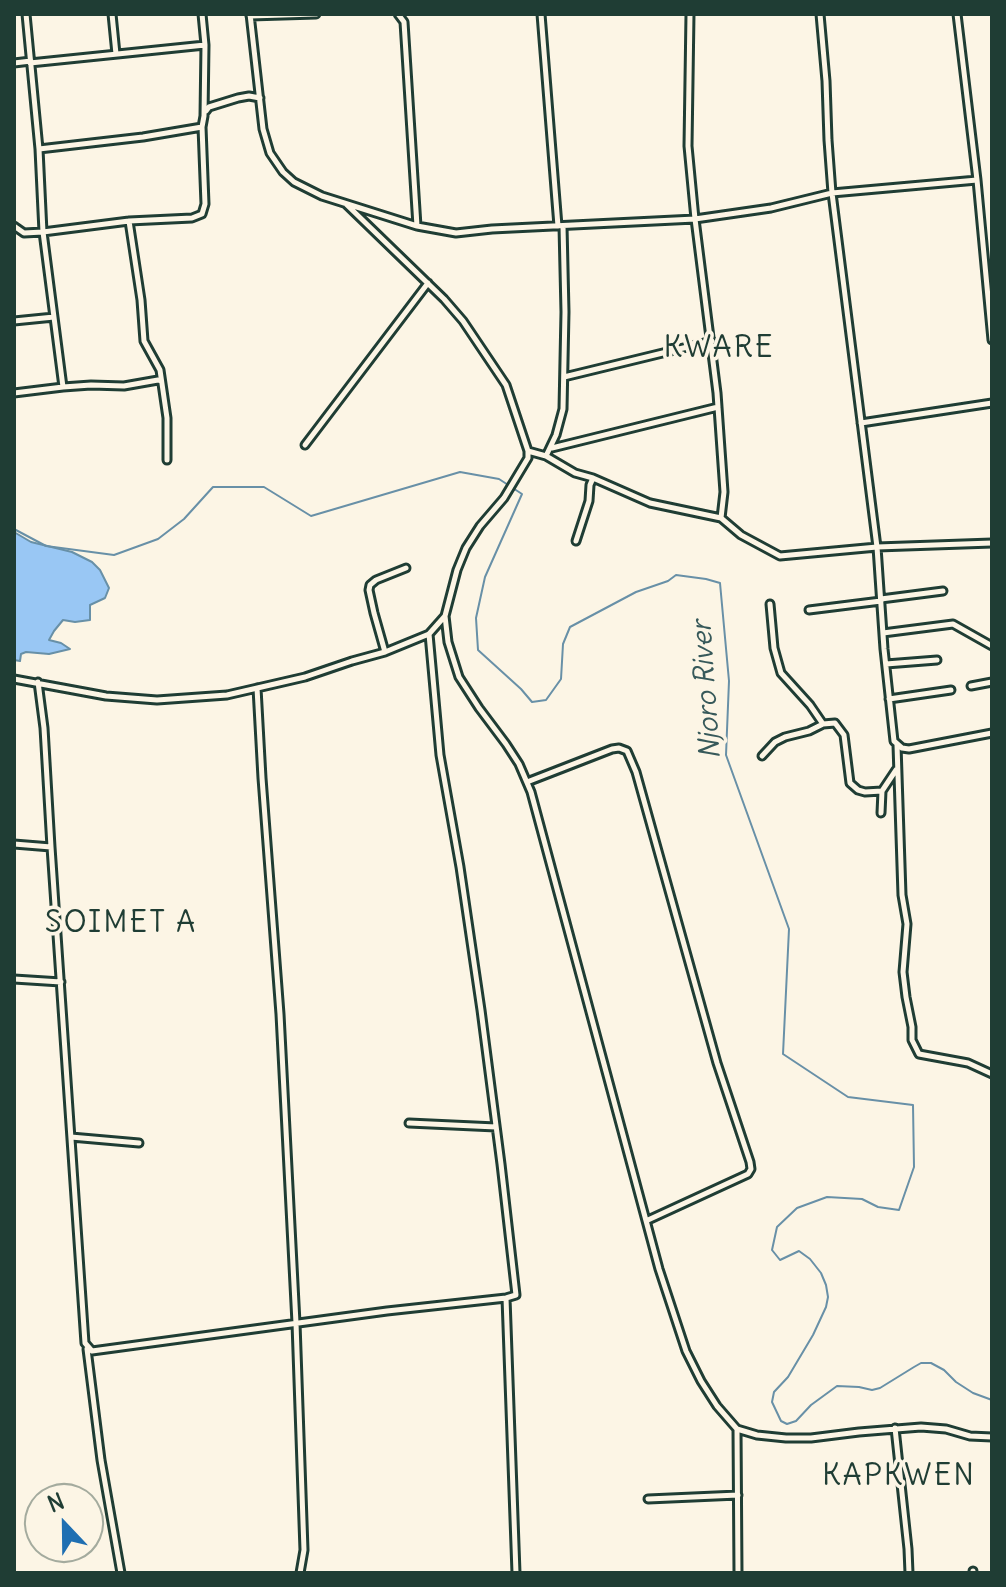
<!DOCTYPE html>
<style>
body{margin:0}
#map{position:relative;width:1006px;height:1587px;overflow:hidden;background:#fcf5e5;font-family:Delius,sans-serif}
canvas{display:block}
.frame{position:absolute;inset:0;border:16px solid #1f3d34;pointer-events:none}
.north{position:absolute;left:24px;top:1483px;width:80px;height:80px;box-sizing:border-box;background:#fcf5e5;border:2px solid #a4ab9e;border-radius:50%;rotate:338deg;font-size:22px;font-weight:700;line-height:32px;text-align:center;color:#1f3d34}
.north::after{content:'';display:block;margin:auto;width:28px;height:36px;background:#1f6fb2;clip-path:polygon(50% 0,100% 100%,50% 72%,0 100%)}
</style>
<div id="map">
<canvas width="1006" height="1587"></canvas>
<div class="frame"></div>
<div class="north">N</div>
</div>
<script>
const ctx = document.querySelector('canvas').getContext('2d');
ctx.lineJoin = 'round';
function paint(path, color) {
  ctx.fillStyle = color;
  ctx.fill(path, 'evenodd');
}
function poly(rows) {
  const path = new Path2D();
  for (const r of rows) {
    path.moveTo(r[0], r[1]);
    for (let i = 2; i < r.length; i += 2) path.lineTo(r[i], r[i + 1]);
  }
  return path;
}
function stroke(path, color, width, dash) {
  ctx.strokeStyle = color;
  ctx.lineWidth = width;
  ctx.lineCap = dash ? 'butt' : 'round';
  ctx.setLineDash(dash || []);
  ctx.stroke(path);
}
function label(font, color, halo, rows, align = 'center') {
  ctx.font = font + ' Delius,sans-serif';
  ctx.lineWidth = 7;
  ctx.setLineDash([]);
  ctx.textBaseline = 'middle';
  ctx.strokeStyle = halo;
  ctx.fillStyle = color;
  for (const [text, x, y, turn = 0] of rows) {
    ctx.save();
    ctx.translate(x, y);
    ctx.rotate((+turn || 0) * Math.PI / 180);
    ctx.textAlign = isNaN(turn) ? turn : align;
    if (halo) ctx.strokeText(text, 0, 0);
    ctx.fillText(text, 0, 0);
    ctx.restore();
  }
}
const water = poly([
 [14,532,31,542,72,552,92,562,100,570,109,588,105,598,90,605,90,620,75,622,63,620,54,631,49,640,61,643,70,649,49,654,26,652,21,654,20,661,14,660,14,532]
]);
const stream = poly([
 [14,529,46,546,114,555,158,539,184,519,213,487,264,487,311,516,460,472,499,479,522,494,485,577,476,618,478,650,521,689,532,702,546,700,561,679,563,644,570,627,636,592,668,581,676,575,706,579,720,583,729,681,726,755,789,929,783,1054,848,1097,913,1105,914,1167,899,1210,878,1207,862,1199,827,1197,797,1208,777,1227,772,1250,780,1260,799,1251,810,1259,821,1273,826,1285,828,1297,826,1307,813,1335,788,1377,774,1392,772,1402,781,1421,787,1424,796,1421,811,1405,837,1386,859,1387,872,1390,880,1388,914,1367,921,1363,931,1363,944,1370,956,1382,973,1393,992,1400]
]);
const street = poly([
 [26,14,39,149],
 [112,14,116,54],
 [250,14,263,129,270,153,283,172,294,182,322,196,417,226,456,233,492,229,695,219,771,208,832,193,977,180],
 [398,14,404,22,417,226],
 [541,14,558,226],
 [690,14,688,146,695,219,717,393,724,492,721,518],
 [820,14,826,81,828,140,832,193,877,547,884,649,894,741,902,748,909,749,992,733],
 [957,14,977,180,992,340],
 [250,16,316,14],
 [14,63,31,61],
 [30,63,205,45],
 [206,111,209,107,238,98,249,96,260,98],
 [346,204,444,299,463,321,506,385,528,451,528,458,504,498,480,526,466,548,457,570,445,616,448,642,459,677,479,708,506,744,519,764,531,792,659,1269,686,1351,701,1381,717,1406,737,1429,757,1435,786,1438,811,1438,859,1432,921,1427,946,1429,970,1436,992,1437],
 [129,221,141,300,144,341,160,370,167,418,167,460],
 [14,226,24,233,43,232,129,221,192,218,202,214,205,204,202,127,204,116,205,45,202,14],
 [14,321,54,317],
 [564,377,712,341],
 [63,387,43,232,39,149,143,137,202,127],
 [14,393,63,387,91,385,124,386,158,380,161,381],
 [861,423,992,403],
 [305,445,428,283],
 [552,448,718,407],
 [528,451,546,456,575,473,593,478,650,503,721,518,741,535,780,556,877,547,992,543],
 [546,456,556,435,563,409,565,312,563,226],
 [576,541,589,501,590,485,593,478],
 [881,599,943,591],
 [770,604,774,648,781,673,810,705,823,724],
 [809,610,881,601],
 [883,633,953,624,992,646],
 [385,652,374,613,369,590,370,585,376,580,406,568],
 [886,664,937,660],
 [14,679,106,696,157,700,227,695,305,677,352,661,385,652,429,634,445,616],
 [38,682,44,728,51,847,85,1343,92,1351,387,1311,506,1298,516,1295,501,1164,481,1010,460,867,440,755,429,634],
 [971,686,992,682],
 [257,688,262,778,280,1014,296,1323,304,1550,300,1573],
 [889,699,951,690],
 [897,745,902,895,907,924,903,972,906,997,912,1027,912,1040,919,1054,968,1063,992,1074],
 [762,756,775,742,785,737,809,731,823,724,835,723,844,735,850,783,858,790,865,792,882,791],
 [527,782,612,749,619,748,627,751,636,772,717,1063,750,1162,751,1169,748,1174,648,1220],
 [881,813,882,791,896,770],
 [14,844,51,847],
 [14,979,61,982],
 [409,1123,496,1127],
 [71,1137,139,1143],
 [506,1298,516,1573],
 [87,1349,101,1460,121,1573],
 [895,1428,908,1549,909,1573],
 [737,1429,738,1573],
 [648,1499,738,1495],
 [973,1571,973,1573]
]);
const waterNames = [
 ["Njoro River",707,690,-94]
];
const quarterNames = [
 ["KWARE",719,348],
 ["SOIMET A",121,923],
 ["KAPKWEN",899,1476]
];
paint(water, '#99c7f4');
stroke(water, '#6890a7', 2);
stroke(stream, '#6890a7', 2);
stroke(street, '#1f3d34', 11);
stroke(street, '#fcf5e5', 5);
label('italic 28px', '#37595a', '#fcf5e5', waterNames);
ctx.letterSpacing = '2px';
label('30px', '#1f3d34', '#fcf5e5', quarterNames);
ctx.letterSpacing = '0px';
</script>
